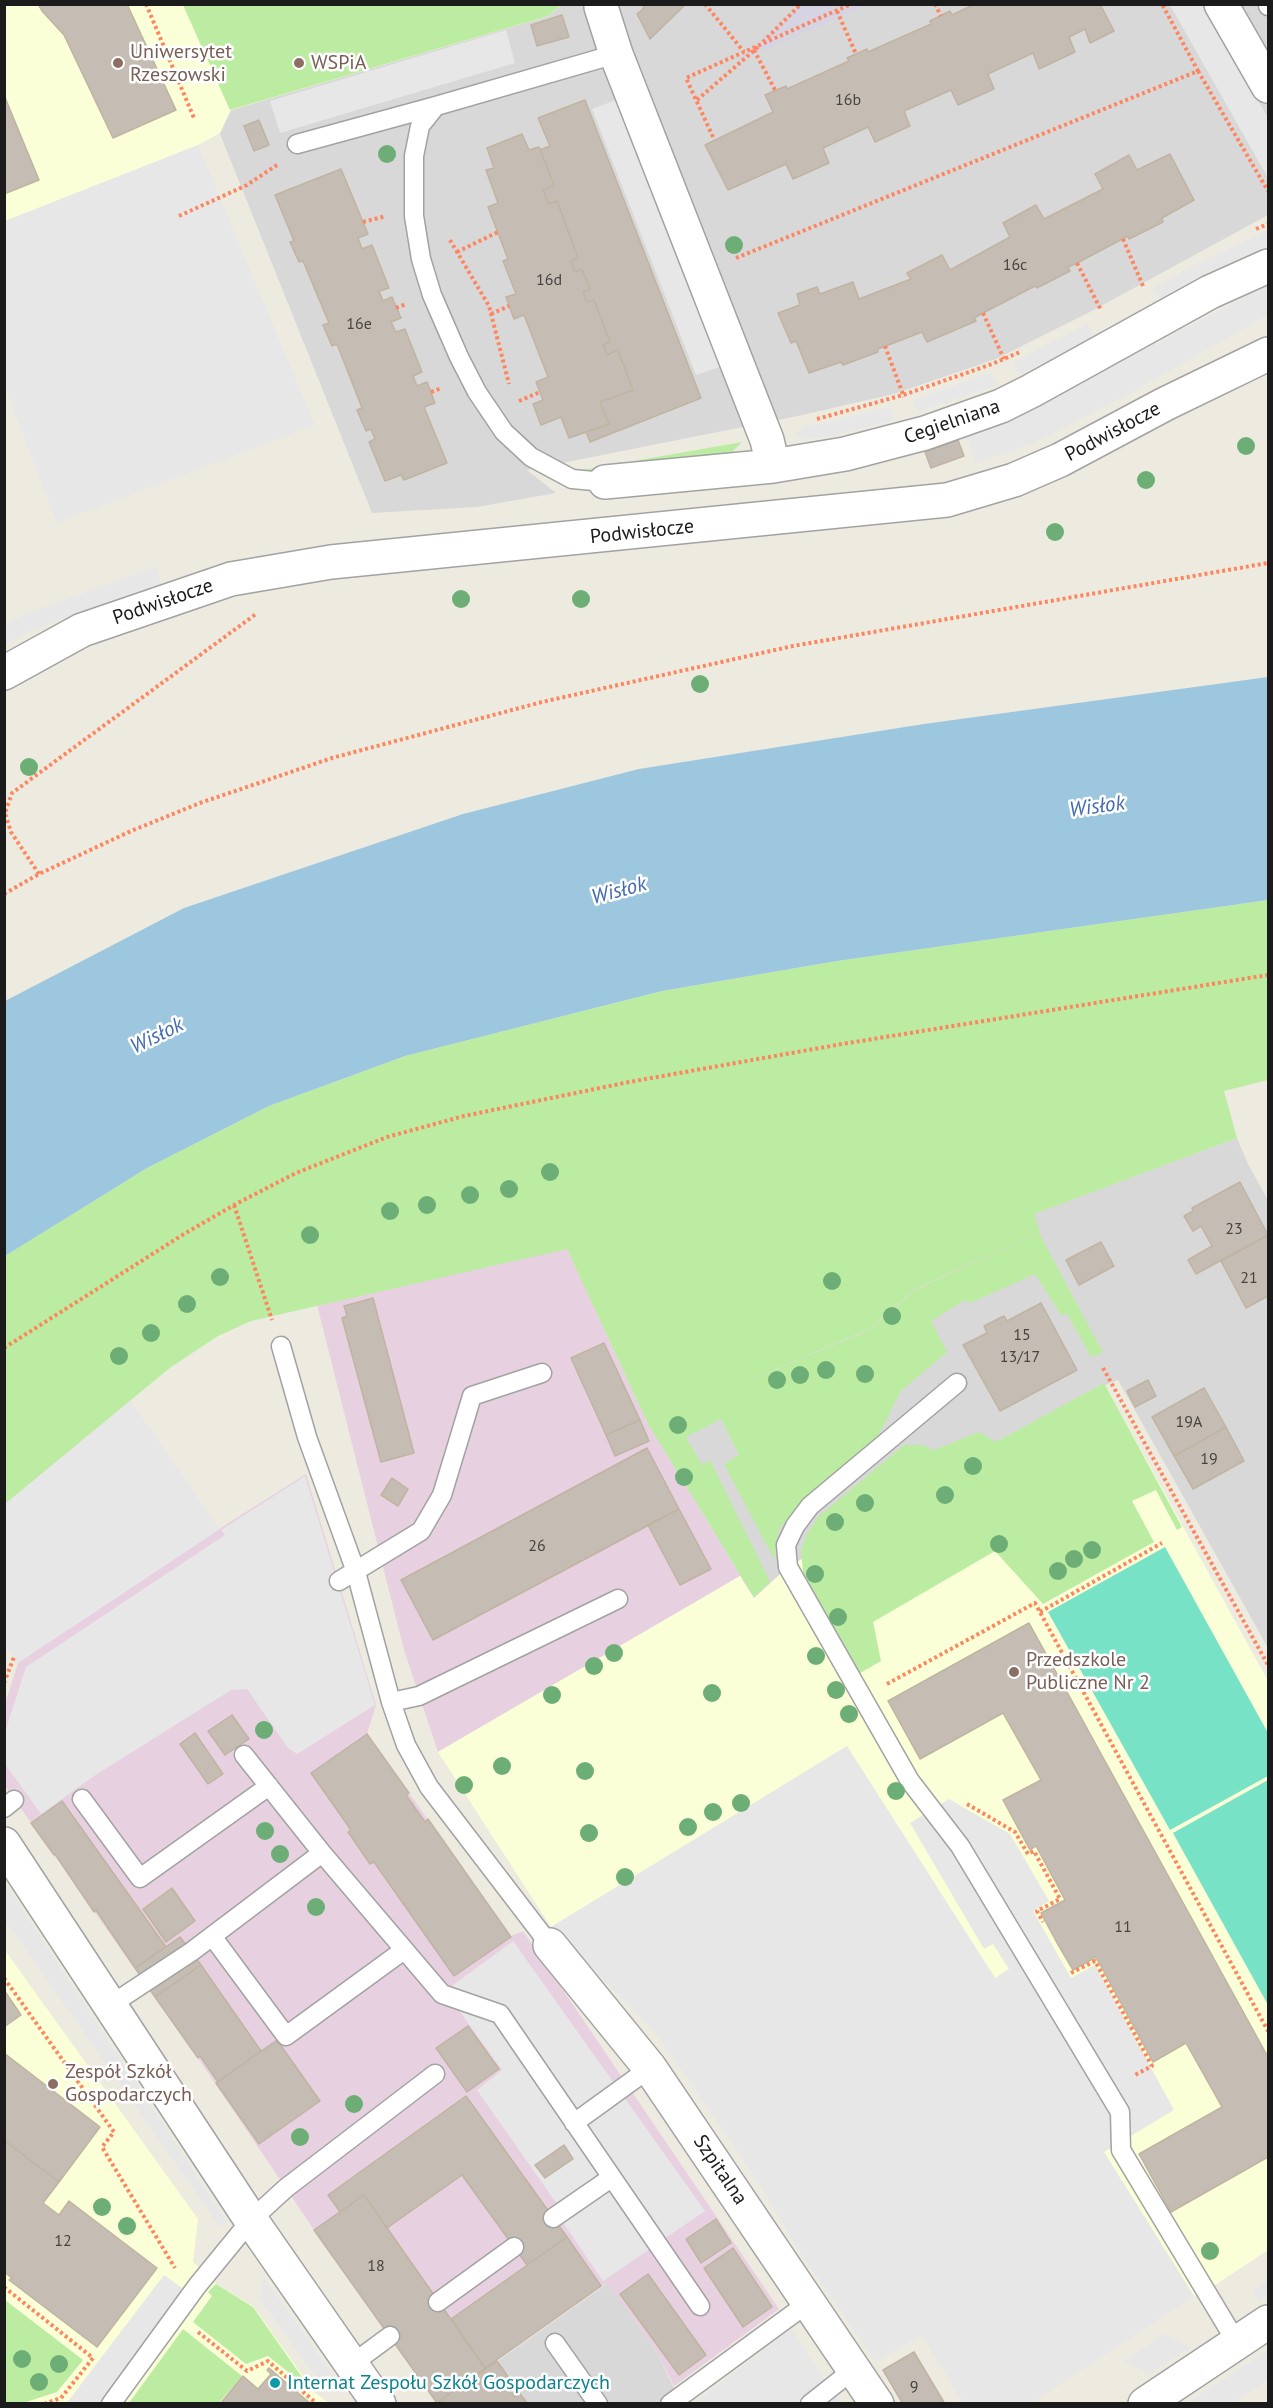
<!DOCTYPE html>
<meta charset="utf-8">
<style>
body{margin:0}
#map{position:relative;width:1273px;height:2408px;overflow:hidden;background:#edebe0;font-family:"PT Sans",sans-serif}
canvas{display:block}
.frame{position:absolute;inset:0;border:6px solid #1b1b1b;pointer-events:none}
</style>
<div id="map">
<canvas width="1273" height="2408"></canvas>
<div class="frame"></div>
</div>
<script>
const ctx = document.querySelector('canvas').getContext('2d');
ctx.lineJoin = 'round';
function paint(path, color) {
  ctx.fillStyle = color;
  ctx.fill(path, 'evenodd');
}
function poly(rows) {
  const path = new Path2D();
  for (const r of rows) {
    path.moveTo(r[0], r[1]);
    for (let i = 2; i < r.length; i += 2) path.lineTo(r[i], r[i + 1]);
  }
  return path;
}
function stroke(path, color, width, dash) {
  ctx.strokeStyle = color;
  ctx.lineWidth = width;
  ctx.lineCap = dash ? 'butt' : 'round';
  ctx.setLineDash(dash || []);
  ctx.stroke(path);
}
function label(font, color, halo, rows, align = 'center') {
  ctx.font = font + ' "PT Sans",sans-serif';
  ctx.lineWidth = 5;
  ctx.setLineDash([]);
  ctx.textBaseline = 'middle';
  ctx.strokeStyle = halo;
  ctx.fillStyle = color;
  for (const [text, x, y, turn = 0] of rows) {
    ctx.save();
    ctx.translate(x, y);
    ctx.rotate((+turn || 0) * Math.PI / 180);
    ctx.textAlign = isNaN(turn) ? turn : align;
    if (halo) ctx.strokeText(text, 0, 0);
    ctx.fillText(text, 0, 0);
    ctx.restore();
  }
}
const residential = poly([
 [561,5,1268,5,1268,215,1090,312,996,359,894,394,798,416,527,470,556,493,477,507,372,513,220,134,230,110,548,16],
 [1237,1138,1248,1164,1268,1200,1268,1648,1118,1380,1105,1385,788,1567,754,1599,648,1424,869,1329,915,1289,1039,1232,1033,1214],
 [608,2283,654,2347,681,2403,437,2404]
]);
const industrial = poly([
 [567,1248,648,1424,740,1576,438,1752,404,1650,317,1305],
 [130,1401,219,1529,306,1474,376,1705,367,1734,511,1936,523,1931,779,2309,674,2386,654,2347,607,2283,437,2403,314,2230,198,2058,5,1786,5,1704,18,1663,5,1645,5,1504]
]);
const education = poly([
 [5,5,561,5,548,16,231,110,220,133,198,145,5,221],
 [1105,1385,1268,1681,1268,2250,1206,2291,1194,2296,847,1747,551,1927,438,1752,740,1576,754,1598,788,1567],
 [4,1949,198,2219,193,2262,216,2284,253,2306,315,2393,329,2403,5,2403]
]);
const grass = poly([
 [183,5,561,5,548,16,230,110],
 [742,442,731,453,724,456,617,477,583,470],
 [1268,900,1268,1080,1224,1091,1237,1138,1034,1214,1040,1232,915,1289,869,1329,695,1404,869,1330,915,1290,1039,1233,1103,1353,1091,1357,1067,1314,1061,1315,1035,1274,970,1303,965,1300,931,1321,947,1352,901,1391,877,1438,805,1501,779,1529,774,1559,724,1464,739,1455,721,1419,686,1437,702,1465,710,1460,770,1582,754,1597,648,1424,567,1249,251,1321,218,1336,171,1367,5,1504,5,1256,147,1168,269,1106,405,1056,662,991,837,961],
 [1104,1383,1182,1527,1177,1530,1156,1490,1132,1501,1154,1542,1043,1604,995,1551,873,1622,881,1661,860,1673,804,1581,801,1551,806,1536,818,1517,904,1445,922,1445,934,1450,979,1432,996,1442],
 [216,2284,253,2307,311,2390,268,2356,246,2364,193,2322,212,2296,208,2292],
 [5,2300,83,2360,57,2392,23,2403,5,2403],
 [183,2329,242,2376,219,2403,129,2403]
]);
const pitch = poly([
 [1165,1547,1268,1733,1268,1776,1170,1830,1048,1612],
 [1268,1780,1268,2005,1173,1833]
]);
const parking = poly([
 [1170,5,1204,5,1268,118,1268,178],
 [506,30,515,63,280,133,270,101],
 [616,100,720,367,696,375,592,109],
 [198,145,315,425,57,523,5,388,5,221],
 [1268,231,1268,246,1203,274,1159,299,1153,288,1197,263],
 [1268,285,1268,315,1136,390,1059,430,1033,443,975,464,966,435,1019,415],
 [1088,324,1094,337,1020,375,1013,362],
 [992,372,998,385,918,412,913,400],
 [890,407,894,420,829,437,807,439,795,435,805,426,826,423],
 [156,567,161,583,29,632,5,644,5,625,25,614],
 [130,1401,220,1529,18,1663,5,1645,5,1504],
 [305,1476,375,1705,297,1754,288,1748,247,1689,231,1690,94,1776,41,1814,5,1764,4,1735,26,1667,225,1535,221,1530],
 [847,1746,1013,2006,995,1978,1009,1969,993,1944,984,1949,910,1823,949,1799,1010,1834,1049,1901,1033,1911,1071,1978,1095,1965,1174,2110,1104,2152,1194,2296,1032,2403,963,2403,922,2335,876,2362,797,2248,758,2181,655,2032,551,1927],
 [5,1883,227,2222,220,2227,5,1920],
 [513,1941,705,2211,603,2281,555,2211,559,2207,477,2090,502,2070,445,1991],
 [164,2275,186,2291,100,2403,66,2404],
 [263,2276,342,2388,320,2383,260,2299],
 [1268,2280,1268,2295,1259,2301,1252,2291],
 [791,2329,840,2403,700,2404,698,2400],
 [1164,2334,1191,2347,1150,2374,1124,2361],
 [1268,2350,1268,2380,1233,2403,1187,2403]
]);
const plaza = poly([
 [800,5,866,5,734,64,752,48]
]);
const water = poly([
 [1268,677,1268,900,837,961,662,991,405,1056,269,1106,147,1168,5,1256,5,1001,184,908,463,814,639,769,924,724]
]);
const building = poly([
 [38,4,127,4,176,110,113,138,64,35,42,11,38,4],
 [642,4,686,4,650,39,637,14,644,8,642,4],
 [975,4,1100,4,1114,31,1090,43,1085,29,1069,37,1075,52,1039,69,1033,53,988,74,994,89,958,105,951,90,904,111,910,126,875,142,868,127,823,148,829,163,793,179,786,164,728,190,705,145,773,112,765,95,786,86,787,89,849,61,847,58,867,49,868,52,931,24,930,21,950,11,952,15,975,4],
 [562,15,569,37,537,46,531,25,562,15],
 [4,95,39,180,4,194,4,95],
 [585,100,701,398,590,442,586,432,609,424,600,402,633,390,618,350,607,355,603,345,610,342,594,300,587,302,583,292,590,289,582,269,575,272,571,261,578,258,557,201,549,204,543,190,554,185,540,150,550,146,538,118,585,100],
 [259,120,269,145,254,151,244,126,259,120],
 [522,134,529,150,539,147,554,185,543,190,549,204,557,201,578,258,571,261,575,272,582,269,590,289,583,292,587,302,594,300,610,342,603,345,607,355,618,350,633,390,600,402,609,424,569,438,561,417,541,425,533,404,543,400,536,382,548,377,524,315,514,319,506,297,516,294,503,261,508,259,488,207,498,203,486,170,494,168,487,148,522,134],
 [1170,154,1194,200,1162,218,1163,222,1129,239,1128,236,1077,263,1068,267,1070,271,1037,288,1035,286,983,313,974,318,976,321,927,342,922,332,878,349,878,352,843,365,841,362,809,373,796,341,791,343,778,313,800,305,797,294,817,287,820,294,853,282,859,299,911,279,907,273,942,255,950,270,1010,237,1003,223,1036,205,1044,219,1103,189,1095,174,1129,155,1137,170,1170,154],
 [341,169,368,234,358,238,362,249,372,245,389,288,379,291,383,301,392,297,401,318,391,322,396,332,405,329,422,372,413,376,417,386,427,382,435,403,424,407,447,463,404,480,401,475,385,481,369,442,375,439,371,429,366,431,357,410,362,408,337,344,332,346,323,325,329,323,303,261,299,262,290,242,294,241,275,195,341,169],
 [958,440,964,456,931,468,925,452,958,440],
 [1240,1182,1268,1235,1196,1274,1188,1260,1212,1246,1201,1226,1193,1231,1184,1216,1193,1211,1192,1208,1240,1182],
 [1268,1235,1268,1296,1246,1308,1221,1261,1268,1235],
 [1101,1242,1114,1266,1079,1285,1066,1260,1101,1242],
 [373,1298,414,1453,381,1462,342,1318,347,1316,344,1306,373,1298],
 [1041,1303,1077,1370,1000,1411,963,1345,987,1333,984,1326,1004,1316,1007,1321,1041,1303],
 [604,1343,640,1420,606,1435,571,1358,604,1343],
 [1148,1380,1156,1396,1135,1407,1127,1391,1148,1380],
 [1204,1388,1226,1427,1174,1456,1152,1417,1204,1388],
 [640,1420,649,1441,615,1456,606,1435,640,1420],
 [1226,1427,1244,1461,1193,1489,1174,1456,1226,1427],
 [647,1448,679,1509,433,1640,401,1580,647,1448],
 [392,1478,408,1489,398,1506,381,1495,392,1478],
 [679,1509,711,1569,680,1585,648,1525,679,1509],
 [1029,1623,1268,2057,1268,2157,1171,2212,1139,2154,1222,2107,1186,2043,1153,2062,1096,1957,1073,1970,1056,1941,1041,1913,1065,1900,1036,1846,1030,1850,1003,1800,1041,1780,1003,1713,920,1759,888,1701,1029,1623],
 [232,1715,249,1739,225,1755,208,1731,232,1715],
 [195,1733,223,1774,208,1784,180,1744,195,1733],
 [367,1734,409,1793,406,1795,425,1822,428,1819,511,1937,454,1976,374,1862,370,1864,348,1832,351,1830,311,1773,367,1734],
 [62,1801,166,1947,135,1968,96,1910,94,1912,55,1854,54,1855,31,1823,62,1801],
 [172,1888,195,1921,166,1942,143,1909,172,1888],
 [180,1937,201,1965,155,1997,135,1968,180,1937],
 [201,1965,261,2051,218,2082,200,2056,198,2058,155,1997,201,1965],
 [4,1990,21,2015,4,2027,4,1990],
 [468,2026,499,2069,467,2092,436,2048,468,2026],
 [277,2040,320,2101,259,2144,216,2083,277,2040],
 [4,2053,100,2127,59,2182,4,2140,4,2053],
 [466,2096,567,2237,527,2265,462,2175,387,2228,364,2195,340,2212,328,2195,466,2096],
 [4,2140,59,2182,43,2203,59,2215,69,2201,157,2268,97,2347,9,2280,12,2278,4,2272,4,2140],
 [564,2145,573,2159,545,2178,535,2165,564,2145],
 [364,2195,485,2368,437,2403,314,2230,364,2195],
 [716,2219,731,2243,701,2263,686,2239,716,2219],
 [567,2237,601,2286,485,2368,451,2319,567,2237],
 [733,2248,772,2307,743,2327,704,2268,733,2248],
 [648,2274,706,2355,679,2375,620,2294,648,2274],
 [914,2352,945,2404,903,2404,883,2370,914,2352],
 [497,2361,509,2378,504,2382,515,2397,520,2394,528,2404,437,2403,497,2361],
 [269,2368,311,2404,220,2404,243,2376,258,2389,271,2374,267,2370,269,2368]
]);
const path = poly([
 [146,4,194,118],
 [705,4,744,52],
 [935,4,941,16],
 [837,11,856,54],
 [763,42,801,4],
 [754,50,775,90],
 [1198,71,1268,191],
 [697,100,758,47],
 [713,137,686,78,851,4],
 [179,216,247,185,277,165],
 [363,222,386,216],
 [1256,229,1268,224],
 [1123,239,1143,286],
 [450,240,489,306,509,384],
 [457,252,498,232],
 [736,258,1198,71,1162,4],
 [1077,263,1101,310],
 [396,308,406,304],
 [983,313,1004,359],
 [491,314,509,306],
 [885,346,904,397],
 [431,392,442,388],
 [519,401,540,392],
 [817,419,903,395,992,364,1020,352],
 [39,874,11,832,5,813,12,793,256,614],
 [4,894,39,874,131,831,200,803,332,758,542,702,793,646,1268,563],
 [234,1205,272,1320],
 [4,1348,184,1234,234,1205,296,1173,387,1137,464,1116,629,1082,842,1044,1268,975],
 [1103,1368,1268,1665],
 [1040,1612,1162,1543],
 [4,1683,14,1657],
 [887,1684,1035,1603,1268,2031],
 [967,1804,1015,1832,1028,1854,1034,1851,1060,1899,1037,1911,1043,1922],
 [1071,1973,1095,1961,1152,2066,1133,2076],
 [4,1978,114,2132,102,2147,175,2268],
 [4,2287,93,2358,61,2398,44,2404],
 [198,2332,247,2371,268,2361,317,2404]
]);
const service = poly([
 [1268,4,1268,6],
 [436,106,420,126,414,156,414,216,421,259,432,295,459,357,477,392,504,432,531,457,572,479,605,482],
 [297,144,436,106,616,54],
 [281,1346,307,1437,356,1572,391,1702,406,1745,429,1787,550,1945],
 [957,1383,810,1506,795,1526,786,1545,788,1567,910,1781,960,1846,1120,2112,1121,2150,1237,2343],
 [339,1581,421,1531,442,1495,472,1396,542,1373],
 [391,1702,419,1696,618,1599],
 [244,1755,322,1853,442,1994,500,2014,700,2306],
 [82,1799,140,1878,269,1786],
 [4,1808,14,1800],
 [212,1936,286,2036,404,1950],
 [109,2006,191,1952,322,1853],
 [574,2123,650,2068],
 [553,2218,611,2178],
 [438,2302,514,2247],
 [555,2343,598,2404],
 [352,2364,390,2336],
 [111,2404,197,2286,251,2220,286,2188,435,2074],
 [670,2404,808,2303],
 [810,2404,853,2370]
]);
const minor = poly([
 [1221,4,1268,86],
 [601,7,616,54,767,440,773,466],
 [605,482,773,466,845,454,925,433,1001,406,1031,391,1210,292,1268,266],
 [550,1945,650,2068,877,2404]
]);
const tertiary = poly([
 [4,673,82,630,231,579,331,562,947,500,1014,480,1060,460,1165,404,1268,354],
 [4,1844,251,2220,379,2404],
 [1145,2404,1268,2322]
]);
const trees = [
 [387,154],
 [734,245],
 [1246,446],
 [1146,480],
 [1055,532],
 [461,599],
 [581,599],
 [700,684],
 [29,767],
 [550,1172],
 [509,1189],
 [470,1195],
 [427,1205],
 [390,1211],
 [310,1235],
 [220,1277],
 [832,1281],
 [187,1304],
 [892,1316],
 [151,1333],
 [119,1356],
 [826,1370],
 [865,1374],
 [800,1375],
 [777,1380],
 [678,1425],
 [973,1466],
 [684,1477],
 [945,1495],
 [865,1503],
 [835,1522],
 [999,1544],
 [1092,1550],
 [1074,1559],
 [1058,1571],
 [815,1574],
 [838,1617],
 [614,1653],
 [816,1656],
 [594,1666],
 [836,1690],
 [712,1693],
 [552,1695],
 [849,1714],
 [264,1730],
 [502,1766],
 [585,1771],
 [464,1785],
 [896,1791],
 [741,1803],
 [713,1812],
 [688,1827],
 [265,1831],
 [589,1833],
 [280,1854],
 [625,1877],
 [316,1907],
 [354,2104],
 [300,2137],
 [102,2207],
 [127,2226],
 [1210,2251],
 [22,2359],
 [59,2364],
 [39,2382]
];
const markers = [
 [118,63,6,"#8d6e63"],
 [299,63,6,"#8d6e63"],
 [1014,1672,6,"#8d6e63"],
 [53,2084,6,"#8d6e63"],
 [275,2383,6,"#0f9aa8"]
];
const numberNames = [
 ["16b",848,100],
 ["16c",1015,265],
 ["16d",549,280],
 ["16e",359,324],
 ["23",1234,1229],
 ["21",1249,1278],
 ["15",1022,1335],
 ["13/17",1020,1357],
 ["19A",1189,1422],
 ["19",1209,1459],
 ["26",537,1546],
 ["11",1123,1927],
 ["12",63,2241],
 ["18",376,2266],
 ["9",914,2387]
];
const educationNames = [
 ["Uniwersytet",130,52],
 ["Rzeszowski",130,75],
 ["WSPiA",311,63],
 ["Przedszkole",1026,1660],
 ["Publiczne Nr 2",1026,1683],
 ["Zespół Szkół",65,2072],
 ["Gospodarczych",65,2095]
];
const streetNames = [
 ["Cegielniana",952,422,-19],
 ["Podwisłocze",1113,432,-28],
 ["Podwisłocze",642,532,-6],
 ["Podwisłocze",163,602,-19],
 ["Szpitalna",720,2170,56]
];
const cultureNames = [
 ["Internat Zespołu Szkół Gospodarczych",287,2383]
];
const waterNames = [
 ["Wisłok",1097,807,-8],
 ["Wisłok",619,891,-15],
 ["Wisłok",157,1036,-26]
];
paint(residential, '#d9d8d8');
paint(industrial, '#e7d1e0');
paint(education, '#faffd7');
paint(grass, '#bceca1');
paint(pitch, '#78e2c7');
paint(parking, '#e7e7e7');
paint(plaza, '#d6d4e3');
paint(water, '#9dc7de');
paint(building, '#c5bdb3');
stroke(building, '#c0b3a1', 1.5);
stroke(service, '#a2a2a2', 21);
stroke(minor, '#a2a2a2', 36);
stroke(tertiary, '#a2a2a2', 36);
stroke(path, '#ff855f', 4, [3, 3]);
stroke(service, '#fff', 18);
stroke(minor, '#fff', 33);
stroke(tertiary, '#fff', 33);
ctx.fillStyle = '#6dae76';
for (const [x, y] of trees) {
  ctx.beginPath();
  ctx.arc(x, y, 9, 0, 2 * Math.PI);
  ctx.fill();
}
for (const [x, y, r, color] of markers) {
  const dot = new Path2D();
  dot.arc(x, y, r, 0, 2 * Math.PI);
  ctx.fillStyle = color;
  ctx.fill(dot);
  stroke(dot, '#fff', 2);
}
label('16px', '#464441', null, numberNames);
label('20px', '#785e54', '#fff', educationNames, 'left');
label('20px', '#1b1b1b', '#fff', streetNames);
label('20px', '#0d838f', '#fff', cultureNames, 'left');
label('italic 21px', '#446baf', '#fff', waterNames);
</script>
